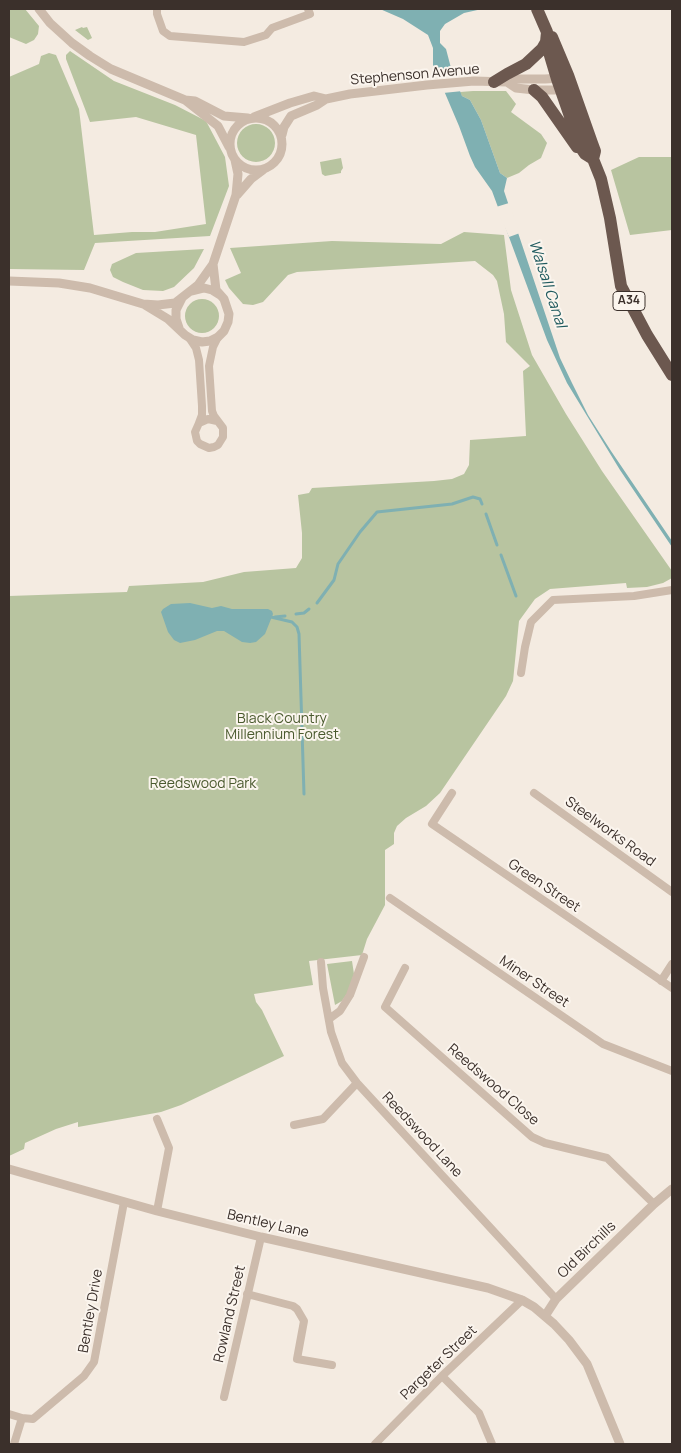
<!DOCTYPE html>
<style>
body{margin:0}
#map{position:relative;width:681px;height:1453px;overflow:hidden;background:#f4ebe1;font-family:Manrope,sans-serif}
canvas{display:block}
.frame{position:absolute;inset:0;border:10px solid #3b302b;pointer-events:none}
</style>
<div id="map">
<canvas width="681" height="1453"></canvas>
<div class="frame"></div>
</div>
<script>
const ctx = document.querySelector('canvas').getContext('2d');
ctx.lineJoin = 'round';
function paint(path, color) {
  ctx.fillStyle = color;
  ctx.fill(path, 'evenodd');
}
function poly(rows) {
  const path = new Path2D();
  for (const r of rows) {
    if (r.length === 3) {
      path.moveTo(r[0] + r[2], r[1]);
      path.arc(r[0], r[1], r[2], 0, 2 * Math.PI);
      continue;
    }
    path.moveTo(r[0], r[1]);
    for (let i = 2; i < r.length; i += 2) path.lineTo(r[i], r[i + 1]);
  }
  return path;
}
function stroke(path, color, width, dash) {
  ctx.strokeStyle = color;
  ctx.lineWidth = width;
  ctx.lineCap = dash ? 'butt' : 'round';
  ctx.setLineDash(dash || []);
  ctx.stroke(path);
}
function label(font, color, halo, rows, align = 'center') {
  ctx.font = font + ' Manrope,sans-serif';
  ctx.lineWidth = 4;
  ctx.setLineDash([]);
  ctx.textBaseline = 'middle';
  ctx.strokeStyle = halo;
  ctx.fillStyle = color;
  for (const [text, x, y, turn = 0] of rows) {
    ctx.save();
    ctx.translate(x, y);
    ctx.rotate((+turn || 0) * Math.PI / 180);
    ctx.textAlign = isNaN(turn) ? turn : align;
    if (halo) ctx.strokeText(text, 0, 0);
    ctx.fillText(text, 0, 0);
    ctx.restore();
  }
}
const green = poly([
 [9,9,25,9,39,26,38,34,34,40,26,44,9,37],
 [82,27,83,28,87,27,92,38,88,40,75,30],
 [70,51,114,81,175,105,206,121,225,157,229,186,210,236,95,243,84,270,9,269,9,77,39,64,41,56,49,53,56,55,79,109,94,235,132,232,155,232,206,224,196,135,136,117,90,122,66,59,66,55],
 [473,91,506,91,516,104,511,112,541,134,547,143,541,158,529,165,519,173,507,178,500,173,481,120,470,100,462,96,460,92],
 [256,143,19],
 [639,157,672,157,672,230,630,235,611,170],
 [341,158,343,168,341,171,341,173,325,176,322,174,320,162],
 [464,232,504,235,511,290,532,355,566,414,602,471,672,571,672,578,663,583,647,587,627,588,626,583,550,589,535,599,519,621,513,681,506,696,440,793,426,806,406,818,397,826,394,833,394,844,385,850,385,905,367,939,362,955,309,961,313,985,254,994,256,1002,262,1010,284,1056,181,1105,161,1112,78,1127,78,1122,56,1129,25,1143,24,1149,9,1156,9,596,127,592,129,586,203,582,244,572,296,568,302,558,302,533,298,495,309,493,312,488,434,481,452,479,464,474,469,465,470,440,526,436,523,371,530,366,506,342,504,314,497,281,493,275,475,261,297,272,288,275,263,302,253,305,243,304,229,288,225,280,241,273,230,248,332,241,441,244],
 [204,249,194,268,174,287,163,291,143,290,123,282,113,277,110,270,112,264,136,253],
 [202,316,17],
 [352,961,354,974,349,991,342,1001,335,1005,327,964]
]);
const water = poly([
 [380,9,482,9,464,13,445,24,440,31,440,43,446,49,451,68,462,96,470,100,481,120,500,173,507,178,504,191,560,358,572,383,588,415,611,451,672,541,672,547,620,470,567,383,547,340,492,191,475,167,470,156,459,126,433,65,433,48,428,35,403,19],
 [190,603,212,608,221,606,232,609,268,609,272,611,273,614,265,634,256,642,250,643,242,642,224,631,217,631,195,640,180,643,174,640,168,632,161,612,163,609,171,604]
]);
const pier = poly([
 [455,72,463,91,443,93,434,73],
 [509,203,520,233,509,237,496,207]
]);
const stream = poly([
 [486,514,497,545],
 [501,555,516,596],
 [317,603,334,580,338,564,360,532,377,512,452,504,473,497,480,499,482,504],
 [296,614,304,613,309,609],
 [271,617,292,622,297,627,299,634,304,794],
 [275,617,285,616]
]);
const minor = poly([
 [157,9,157,14,163,31,170,36,244,42,266,35,272,28,310,14,308,9],
 [190,339,196,348,199,360,202,406,202,415,199,423],
 [217,421,208,419,199,423,195,432,197,441,200,444,209,448,214,447,218,445,223,437,223,428,214,416,212,411,209,366,213,347,218,337],
 [521,673,525,647,531,622,553,600,634,596,672,590],
 [452,793,432,824,672,988],
 [534,793,672,892],
 [390,898,603,1044,672,1071],
 [321,962,323,988,331,1032,342,1063,357,1083,556,1299],
 [405,968,385,1007,532,1137,545,1143,607,1158,654,1204],
 [661,981,672,964],
 [329,1019,340,1011,350,995,364,957],
 [294,1125,323,1119,357,1083],
 [157,1211,169,1148,157,1119],
 [247,1294,293,1306,297,1309,304,1321,297,1359,332,1365],
 [442,1376,479,1413,492,1444],
 [224,1397,261,1237],
 [9,1414,22,1418],
 [14,1444,22,1418,33,1419,84,1376,94,1362,124,1202],
 [375,1444,442,1376,522,1300]
]);
const tertiary = poly([
 [39,9,50,23,72,43,90,56,111,69,185,100,195,101,224,116,248,118],
 [507,82,516,88,534,90,565,90],
 [185,100,218,126,229,147],
 [254,117,290,103,314,96,326,99,350,94,427,85,474,81,507,82,516,79,545,79,561,78],
 [256,144,26],
 [282,135,284,127,291,116,317,105,326,99],
 [237,195,251,179,263,170],
 [9,281,59,283,90,288,143,304,158,305,175,303,198,285,213,264,236,195,238,174,235,160],
 [192,291,204,288,212,290,220,295],
 [145,305,168,319,185,335,193,340,202,342,210,341,218,337,224,331,228,322,229,314,224,299,216,290,213,264],
 [179,328,176,319,176,310,182,298],
 [9,1169,157,1211,261,1237,488,1288,522,1300,534,1307,554,1324,569,1340,587,1364,620,1444],
 [545,1316,556,1299,654,1204,672,1189]
]);
const trunk = poly([
 [537,9,547,32,546,42,557,79,581,148,585,154,593,159,601,179,610,218,621,286,647,335,672,375],
 [552,37,568,75,592,143,595,151,593,159],
 [494,82,507,74,526,64,542,49,546,42],
 [534,90,542,97,577,147]
]);
const shields = [
 [629,301,32]
];
const shieldNames = [
 ["A34",629,301]
];
const streetNames = [
 ["Stephenson Avenue",415,75,-5],
 ["Steelworks Road",610,832,36],
 ["Green Street",544,886,34],
 ["Miner Street",534,982,34],
 ["Reedswood Close",493,1085,41],
 ["Reedswood Lane",422,1135,47],
 ["Bentley Lane",268,1224,13],
 ["Old Birchills",587,1250,-44],
 ["Bentley Drive",91,1311,-80],
 ["Rowland Street",230,1314,-77],
 ["Pargeter Street",439,1363,-44]
];
const parkNames = [
 ["Black Country",282,719],
 ["Millennium Forest",282,735],
 ["Reedswood Park",203,784]
];
const waterNames = [
 ["Walsall Canal",547,284,72]
];
paint(green, '#b8c4a0');
paint(water, '#7fb0b2');
paint(pier, '#f4ebe1');
stroke(stream, '#7fb0b2', 3);
stroke(minor, '#cdbbac', 8);
stroke(tertiary, '#cdbbac', 9);
stroke(trunk, '#6c584f', 12);
for (const [x, y, w] of shields) {
  const box = new Path2D();
  box.roundRect(x - w / 2, y - 9.5, w, 19, 4);
  ctx.fillStyle = '#fbf5ee';
  ctx.fill(box);
  stroke(box, '#3b302b', 1);
}
label('bold 12px', '#3b302b', null, shieldNames);
label('14px', '#3b302b', '#fbf5ee', streetNames);
label('14px', '#4a5a2e', '#fbf5ee', parkNames);
label('italic 15px', '#1f5a5e', '#fbf5ee', waterNames);
</script>
